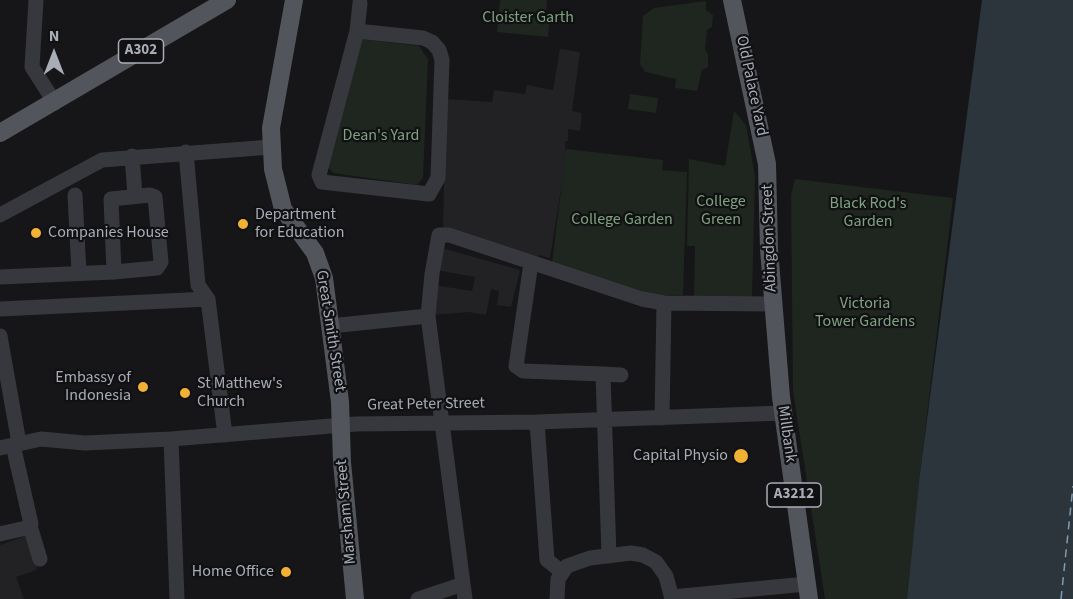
<!DOCTYPE html>
<style>
body{margin:0}
#map{position:relative;width:1073px;height:599px;overflow:hidden;background:#161618;font-family:"Source Sans 3",sans-serif}
canvas{display:block}
.north{position:absolute;left:24px;top:24px;width:60px;height:60px;-webkit-text-stroke:4px #111113;paint-order:stroke;rotate:0deg;font-size:16px;font-weight:700;line-height:24px;text-align:center;color:#a8adb8}
.north::after{content:'';display:block;margin:auto;width:21px;height:27px;background:#a8adb8;clip-path:polygon(50% 0,100% 100%,50% 72%,0 100%)}
</style>
<div id="map">
<canvas width="1073" height="599"></canvas>
<div class="north">N</div>
</div>
<script>
const ctx = document.querySelector('canvas').getContext('2d');
ctx.lineJoin = 'round';
function paint(path, color) {
  ctx.fillStyle = color;
  ctx.fill(path, 'evenodd');
}
function poly(rows) {
  const path = new Path2D();
  for (const r of rows) {
    path.moveTo(r[0], r[1]);
    for (let i = 2; i < r.length; i += 2) path.lineTo(r[i], r[i + 1]);
  }
  return path;
}
function stroke(path, color, width, dash) {
  ctx.strokeStyle = color;
  ctx.lineWidth = width;
  ctx.lineCap = dash ? 'butt' : 'round';
  ctx.setLineDash(dash || []);
  ctx.stroke(path);
}
function label(font, color, halo, rows, align = 'center') {
  ctx.font = font + ' "Source Sans 3",sans-serif';
  ctx.lineWidth = 4.5;
  ctx.setLineDash([]);
  ctx.textBaseline = 'middle';
  ctx.strokeStyle = halo;
  ctx.fillStyle = color;
  for (const [text, x, y, turn = 0] of rows) {
    ctx.save();
    ctx.translate(x, y);
    ctx.rotate((+turn || 0) * Math.PI / 180);
    ctx.textAlign = isNaN(turn) ? turn : align;
    if (halo) ctx.strokeText(text, 0, 0);
    ctx.fillText(text, 0, 0);
    ctx.restore();
  }
}
const built = poly([
 [560,49,580,52,572,111,582,113,580,131,568,129,568,141,565,141,566,157,550,258,538,255,537,260,443,229,446,99,492,102,494,90,525,94,527,85,553,90],
 [442,248,520,270,511,307,497,305,499,291,491,289,486,315,469,312,431,315,434,285,472,291,475,277,436,270],
 [28,535,38,565,36,570,16,577,24,599,0,599,0,545]
]);
const green = poly([
 [500,0,547,0,546,12,550,16,548,37,497,32],
 [706,1,706,10,713,15,712,27,707,30,705,50,708,54,708,67,702,70,697,91,675,88,676,79,645,72,640,64,643,16,654,8],
 [362,39,419,46,428,59,423,178,417,185,333,173,328,167],
 [630,94,658,98,656,113,628,109],
 [734,111,746,125,755,176,752,297,694,297,695,246,687,246,689,159,725,166],
 [566,149,663,160,662,170,687,172,683,295,654,296,552,264],
 [795,179,953,198,919,482,907,599,825,599,793,391,791,195]
]);
const water = poly([
 [982,0,1073,0,1073,599,907,599,919,481]
]);
const ferry = poly([
 [1061,599,1073,486]
]);
const minor = poly([
 [36,0,32,67,55,103],
 [357,31,423,38,432,42,439,50,442,60,438,178,429,194,322,182,319,175,357,31,360,3],
 [186,152,198,285,208,299,225,435],
 [132,156,135,196],
 [75,195,79,273],
 [0,215,102,160,271,147],
 [531,263,516,366,523,371,603,374,609,556],
 [0,277,114,272,157,268,161,262,155,197,150,195,111,199,114,272],
 [0,309,208,299],
 [330,326,428,316],
 [0,336,19,443],
 [603,374,621,375],
 [662,418,664,303],
 [537,422,547,560,562,572],
 [171,439,177,599],
 [0,448,41,439,85,443,171,439,356,424,537,422,783,413],
 [30,526,40,559],
 [0,534,26,528,31,524,13,445],
 [672,597,806,584],
 [418,599,463,584],
 [465,599,428,316,432,274,439,235,449,235,642,299,664,303,772,304],
 [557,599,558,579,567,566,590,558,631,553,643,555,656,562,666,576,672,599]
]);
const major = poly([
 [294,0,271,128,273,169,283,209,315,253,324,278,340,402,342,462,355,599],
 [732,0,767,164,769,249,781,397,809,599],
 [0,133,227,0]
]);
const markers = [
 [243,224,6,"#f2b134"],
 [36,233,6,"#f2b134"],
 [143,387,6,"#f2b134"],
 [185,393,6,"#f2b134"],
 [741,456,8,"#f2b134"],
 [286,572,6,"#f2b134"]
];
const shields = [
 [141,51,45],
 [794,495,54]
];
const shieldNames = [
 ["A302",141,51],
 ["A3212",794,495]
];
const parkNames = [
 ["Cloister Garth",528,18],
 ["Dean's Yard",381,136],
 ["College",721,202],
 ["Green",721,220],
 ["Black Rod's",868,204],
 ["Garden",868,222],
 ["College Garden",622,220],
 ["Victoria",865,304],
 ["Tower Gardens",865,322]
];
const streetNames = [
 ["Old Palace Yard",751,86,78],
 ["Abingdon Street",770,238,-92],
 ["Great Smith Street",330,331,81],
 ["Great Peter Street",426,405,-1],
 ["Millbank",786,434,82],
 ["Marsham Street",347,512,-95]
];
const poiNames = [
 ["Department",255,215],
 ["for Education",255,233],
 ["Companies House",48,233],
 ["Embassy of",131,378,"right"],
 ["Indonesia",131,396,"right"],
 ["St Matthew's",197,384],
 ["Church",197,402],
 ["Capital Physio",728,456,"right"],
 ["Home Office",274,572,"right"]
];
paint(built, '#222225');
paint(green, '#1e261f');
paint(water, '#2c353c');
stroke(ferry, '#7f9bb3', 1.5, [8, 6]);
stroke(minor, '#37383d', 15);
stroke(major, '#53555c', 18);
for (const [x, y, r, color] of markers) {
  const dot = new Path2D();
  dot.arc(x, y, r, 0, 2 * Math.PI);
  ctx.fillStyle = color;
  ctx.fill(dot);
  stroke(dot, '#111113', 2);
}
for (const [x, y, w] of shields) {
  const box = new Path2D();
  box.roundRect(x - w / 2, y - 12, w, 24, 4.5);
  ctx.fillStyle = '#111113';
  ctx.fill(box);
  stroke(box, '#a8adb8', 1.5);
}
label('bold 15px', '#a8adb8', null, shieldNames);
label('16px', '#7fa381', '#111113', parkNames);
label('16px', '#a8adb8', '#111113', streetNames);
label('16px', '#a8adb8', '#111113', poiNames, 'left');
</script>
